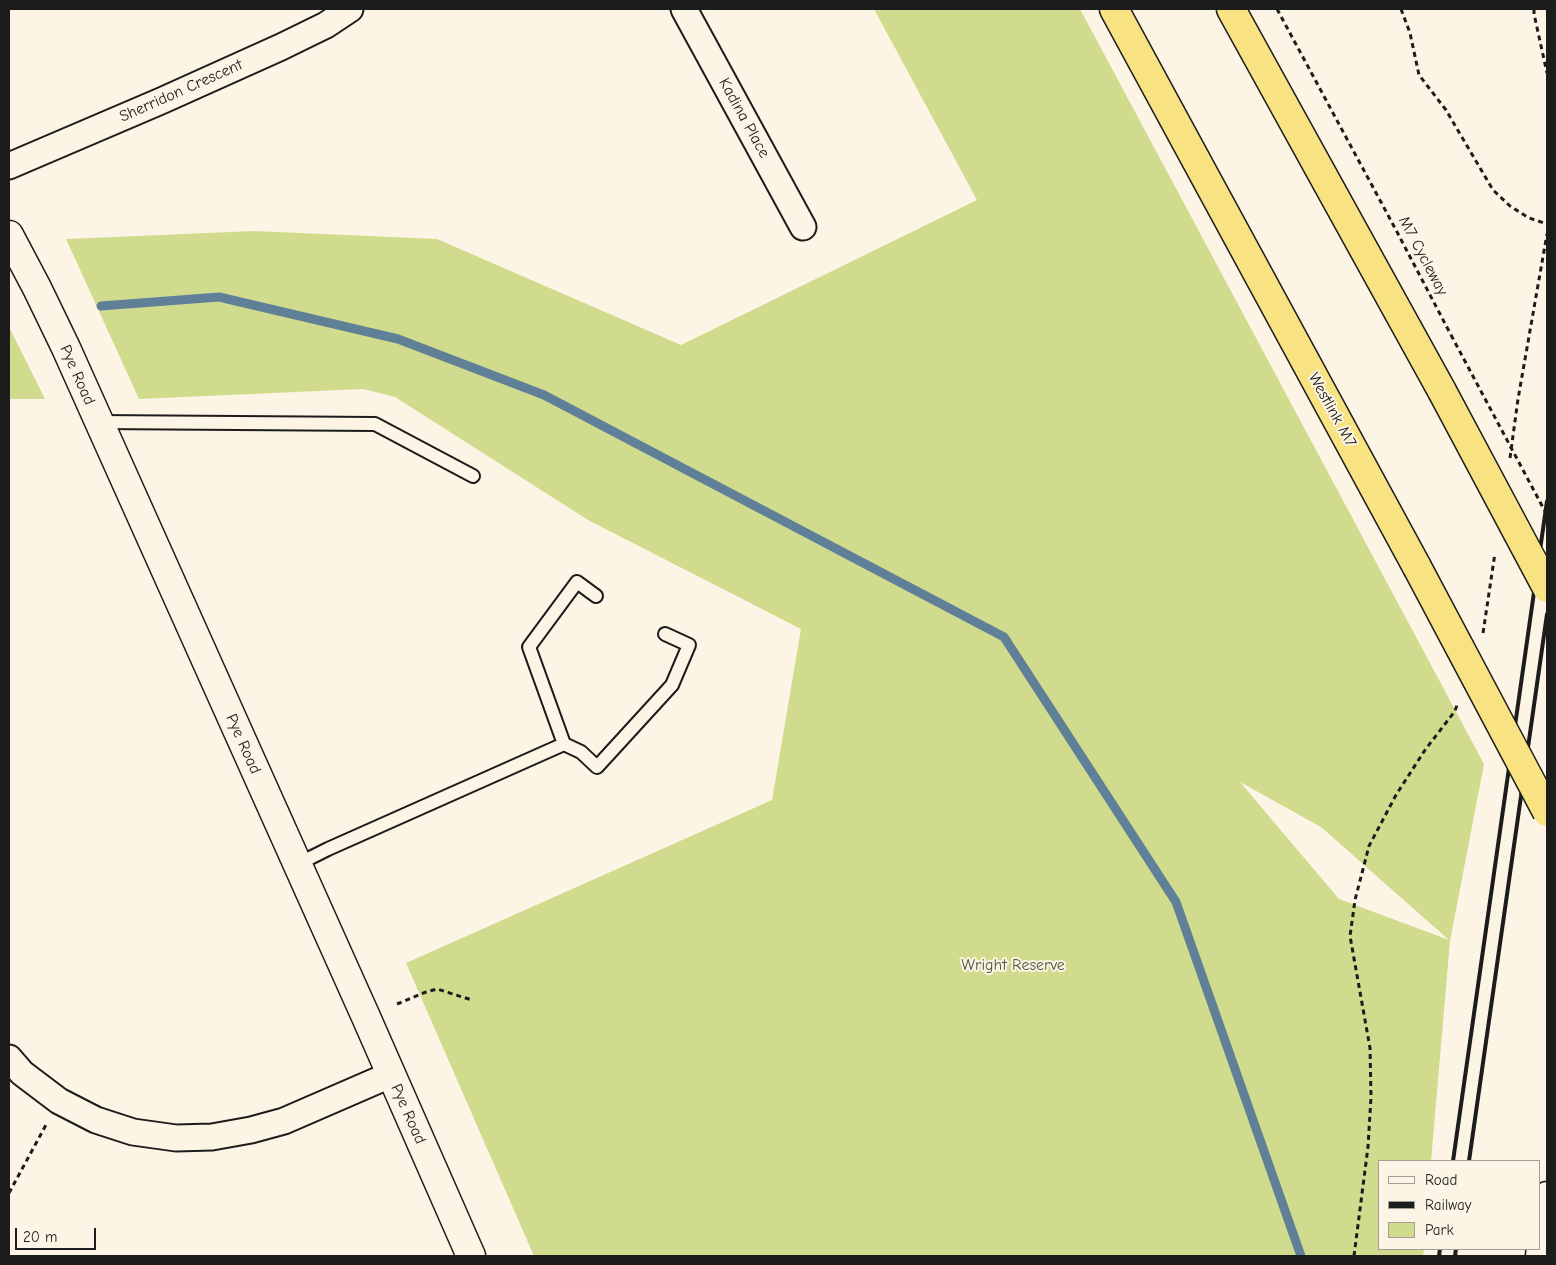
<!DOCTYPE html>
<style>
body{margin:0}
#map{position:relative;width:1556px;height:1265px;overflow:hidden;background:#fcf5e5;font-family:"Comic Neue",sans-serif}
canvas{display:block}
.frame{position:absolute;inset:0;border:10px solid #1c1c1c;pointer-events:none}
.legend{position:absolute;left:1378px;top:1160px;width:162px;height:90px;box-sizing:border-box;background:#fcf5e5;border:1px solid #a29e95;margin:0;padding:6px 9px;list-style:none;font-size:15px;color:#1c1c1c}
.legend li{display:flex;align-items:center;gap:10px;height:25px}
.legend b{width:25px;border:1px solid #a29e95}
.scale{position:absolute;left:15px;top:1228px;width:81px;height:22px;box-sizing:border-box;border:2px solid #1c1c1c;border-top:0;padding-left:6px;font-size:15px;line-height:18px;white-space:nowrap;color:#1c1c1c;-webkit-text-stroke:4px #fcf5e5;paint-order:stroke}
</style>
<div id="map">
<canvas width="1556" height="1265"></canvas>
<div class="frame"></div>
<ul class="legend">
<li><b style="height:6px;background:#fcf5e5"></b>Road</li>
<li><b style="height:6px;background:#1c1c1c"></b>Railway</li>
<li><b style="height:14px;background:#d0db8e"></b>Park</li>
</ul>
<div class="scale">20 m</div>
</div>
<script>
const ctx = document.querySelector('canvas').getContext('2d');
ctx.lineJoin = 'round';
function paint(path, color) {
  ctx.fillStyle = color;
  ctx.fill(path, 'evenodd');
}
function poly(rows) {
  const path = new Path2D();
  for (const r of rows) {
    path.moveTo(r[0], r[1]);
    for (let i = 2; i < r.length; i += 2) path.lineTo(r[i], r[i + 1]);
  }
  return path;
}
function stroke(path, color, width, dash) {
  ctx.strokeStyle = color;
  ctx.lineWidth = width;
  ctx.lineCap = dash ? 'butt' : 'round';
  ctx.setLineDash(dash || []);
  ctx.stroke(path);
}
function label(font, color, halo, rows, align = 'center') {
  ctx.font = font + ' "Comic Neue",sans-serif';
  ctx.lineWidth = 4;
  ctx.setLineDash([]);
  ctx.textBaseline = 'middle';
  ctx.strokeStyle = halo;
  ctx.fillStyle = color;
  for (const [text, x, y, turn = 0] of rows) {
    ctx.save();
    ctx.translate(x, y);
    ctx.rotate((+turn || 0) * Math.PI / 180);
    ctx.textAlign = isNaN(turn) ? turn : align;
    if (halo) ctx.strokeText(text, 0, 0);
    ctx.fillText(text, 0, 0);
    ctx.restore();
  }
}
const green = poly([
 [874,9,1080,9,1484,764,1450,941,1431,1161,1380,1161,1380,1249,1424,1249,1423,1256,534,1256,406,963,772,800,801,629,588,520,395,397,363,389,139,399,66,239,255,231,437,239,681,345,977,200],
 [1240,782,1321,827,1449,940,1339,899],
 [9,327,45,399,9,399]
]);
const stream = poly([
 [101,306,219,297,398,339,544,395,1004,637,1176,902,1301,1256]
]);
const path = poly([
 [1277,9,1396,230,1451,335],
 [1401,9,1410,33,1419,75,1446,110,1493,190,1510,206,1529,218,1547,224],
 [1534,9,1534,14,1547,73],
 [1510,458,1518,399,1547,234],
 [1483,633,1495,553],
 [397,1004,426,992,437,989,472,1000],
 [9,1193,47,1123],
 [1354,1256,1368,1147,1371,1097,1370,1048,1350,936,1355,900,1369,846,1396,795,1425,750,1455,711,1458,702]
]);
const lane = poly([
 [98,422,375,424,473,476],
 [564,744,529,647,577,582,596,596],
 [296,865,328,849,564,744,581,752,597,767,672,685,689,645,665,634]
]);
const street = poly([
 [684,9,803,227],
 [9,166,161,101,281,47,326,25,350,9],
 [9,1058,22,1073,59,1101,96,1120,133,1132,176,1138,212,1137,251,1130,284,1121,390,1075]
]);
const secondary = poly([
 [9,235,37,288,66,348,366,1017,471,1256],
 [1540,1256,1547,1196]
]);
const highway = poly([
 [1114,9,1417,567],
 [1231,9,1442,391]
]);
const rail = poly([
 [1453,1161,1547,501],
 [1469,1161,1547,614],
 [1439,1256,1440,1249],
 [1455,1256,1456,1249]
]);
const pathBridge = poly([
 [1451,335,1547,515]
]);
const highwayBridge = poly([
 [1442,391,1547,588],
 [1417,567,1547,812]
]);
const streetNames = [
 ["Sherridon Crescent",181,91,-24],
 ["Kadina Place",744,118,61],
 ["M7 Cycleway",1423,256,62],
 ["Pye Road",77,375,66],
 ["Westlink M7",1332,410,61],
 ["Pye Road",243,744,66],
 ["Pye Road",408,1114,66]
];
const parkNames = [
 ["Wright Reserve",1013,965]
];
paint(green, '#d0db8e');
stroke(stream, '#608098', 9);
stroke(lane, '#1c1c1c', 16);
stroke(street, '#1c1c1c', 29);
stroke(secondary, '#1c1c1c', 31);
stroke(highway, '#1c1c1c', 31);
stroke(path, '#1c1c1c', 3, [5, 4]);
stroke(lane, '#fcf5e5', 12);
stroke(street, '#fcf5e5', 25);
stroke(secondary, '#fcf5e5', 28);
stroke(highway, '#f8e281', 28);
stroke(rail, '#1c1c1c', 4);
stroke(highwayBridge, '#1c1c1c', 31, []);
stroke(pathBridge, '#1c1c1c', 3, [5, 4]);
stroke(highwayBridge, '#f8e281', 28);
label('16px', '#1c1c1c', '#fcf5e5', streetNames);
label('16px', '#52553e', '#fcf5e5', parkNames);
</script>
